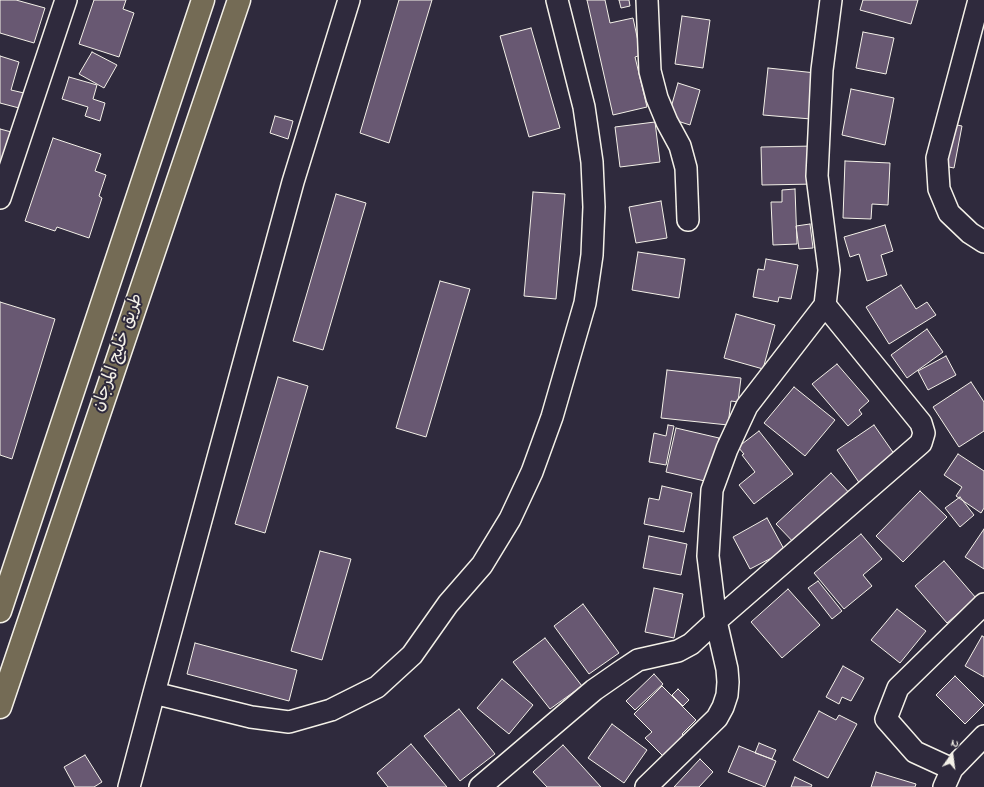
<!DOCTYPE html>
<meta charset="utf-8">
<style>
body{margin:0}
#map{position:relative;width:984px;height:787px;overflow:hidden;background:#2f2a3d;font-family:"Indie Flower",sans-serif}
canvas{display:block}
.north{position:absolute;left:932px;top:735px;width:40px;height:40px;-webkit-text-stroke:3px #2f2a3d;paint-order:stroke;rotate:14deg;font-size:11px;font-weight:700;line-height:16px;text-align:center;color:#f4f1e8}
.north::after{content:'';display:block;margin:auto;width:14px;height:18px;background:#f4f1e8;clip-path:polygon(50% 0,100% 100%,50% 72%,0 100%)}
</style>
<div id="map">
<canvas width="984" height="787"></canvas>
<div class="north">N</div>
</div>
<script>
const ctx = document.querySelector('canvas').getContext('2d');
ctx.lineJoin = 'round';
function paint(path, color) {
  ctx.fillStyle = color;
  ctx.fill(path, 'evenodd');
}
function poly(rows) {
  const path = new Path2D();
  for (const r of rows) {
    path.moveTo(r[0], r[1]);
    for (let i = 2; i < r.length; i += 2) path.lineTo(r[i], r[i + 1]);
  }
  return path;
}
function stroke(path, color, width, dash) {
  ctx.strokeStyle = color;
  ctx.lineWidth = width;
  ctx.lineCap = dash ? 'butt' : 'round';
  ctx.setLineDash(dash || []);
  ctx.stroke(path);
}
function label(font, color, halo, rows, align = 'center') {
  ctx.font = font + ' "Indie Flower","Playpen Sans Arabic",sans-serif';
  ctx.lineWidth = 4;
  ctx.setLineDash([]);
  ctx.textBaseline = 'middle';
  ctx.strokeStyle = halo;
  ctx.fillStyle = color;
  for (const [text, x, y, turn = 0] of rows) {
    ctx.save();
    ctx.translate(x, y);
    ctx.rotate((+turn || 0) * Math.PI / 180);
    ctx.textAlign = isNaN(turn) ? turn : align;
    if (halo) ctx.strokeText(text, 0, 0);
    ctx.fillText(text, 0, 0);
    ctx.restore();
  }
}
const building = poly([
 [0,0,16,0,45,8,34,43,0,33,0,0],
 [94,0,126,0,123,9,134,13,119,57,79,44,94,0],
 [399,0,432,0,389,143,360,133,399,0],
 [587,0,605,0,610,23,633,18,641,55,635,57,647,107,613,115,587,0],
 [619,0,629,0,630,6,621,8,619,0],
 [863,0,918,0,911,24,860,10,863,0],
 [682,16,710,20,703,68,675,64,682,16],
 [531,28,560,128,529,137,500,36,531,28],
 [863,32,894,38,886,74,856,68,863,32],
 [92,52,117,65,104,88,79,74,92,52],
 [0,56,19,62,11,90,24,93,19,108,0,103,0,56],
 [768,68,816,73,811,119,763,115,768,68],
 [69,77,97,85,93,99,105,103,100,121,85,116,88,107,62,99,69,77],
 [678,83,700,90,690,125,668,118,678,83],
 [851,89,894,98,885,145,842,135,851,89],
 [275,116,293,121,288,139,270,133,275,116],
 [936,121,962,126,954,168,928,163,936,121],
 [655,122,660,162,620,167,615,127,655,122],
 [0,129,19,134,0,201,0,129],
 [53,138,101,154,95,171,106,175,99,196,102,198,89,238,57,227,55,231,25,221,53,138],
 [815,146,816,184,762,185,761,147,815,146],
 [845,161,890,163,888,205,872,204,871,219,843,218,845,161],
 [795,189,797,244,773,245,771,202,782,202,782,190,795,189],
 [533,192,565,194,556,299,524,296,533,192],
 [336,194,366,203,323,350,293,341,336,194],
 [661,201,667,238,636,243,629,207,661,201],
 [810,224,813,248,799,249,796,226,810,224],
 [885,225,893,251,881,255,887,275,867,281,859,254,850,257,844,237,885,225],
 [638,252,685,259,679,298,632,290,638,252],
 [766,259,798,265,791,299,779,297,778,302,753,297,758,269,764,270,766,259],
 [440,281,470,289,426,437,396,428,440,281],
 [901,285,916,309,927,302,936,315,889,344,866,307,901,285],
 [0,302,55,319,12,459,0,455,0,302],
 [736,314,775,325,763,369,724,358,736,314],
 [927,329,943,352,907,378,891,355,927,329],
 [946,356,956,375,928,390,918,371,946,356],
 [837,364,869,401,859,410,862,414,848,426,812,384,837,364],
 [667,370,741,378,738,402,731,401,728,425,661,418,667,370],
 [278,377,308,386,265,533,235,524,278,377],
 [971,382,984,402,984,431,959,447,933,407,971,382],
 [794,387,835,420,805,456,764,423,794,387],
 [668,425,674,426,666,465,649,462,654,433,666,436,668,425],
 [874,425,897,458,860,484,837,450,874,425],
 [676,428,719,438,709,482,666,472,676,428],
 [759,431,793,474,754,504,739,485,755,472,742,455,744,454,738,447,759,431],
 [958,454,984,471,984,508,981,513,956,496,962,487,944,475,958,454],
 [831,473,852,496,798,547,776,524,831,473],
 [662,486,692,493,684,532,644,524,649,498,659,500,662,486],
 [920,491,947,517,903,562,876,536,920,491],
 [960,497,974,515,960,527,945,508,960,497],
 [767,518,785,551,750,569,733,537,767,518],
 [984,529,984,569,965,557,984,529],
 [861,534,882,559,863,575,872,586,844,609,814,573,861,534],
 [649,536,687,544,681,575,643,568,649,536],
 [320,551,351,559,322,660,291,651,320,551],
 [944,561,976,598,947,623,915,586,944,561],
 [818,581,842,611,832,619,808,588,818,581],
 [654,588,683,594,674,638,645,632,654,588],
 [788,589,820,625,782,658,751,622,788,589],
 [583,604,619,653,589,674,554,626,583,604],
 [897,609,926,631,900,663,871,640,897,609],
 [982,636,984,637,984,677,965,666,982,636],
 [545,638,582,686,550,709,513,662,545,638],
 [195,643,297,670,289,701,187,674,195,643],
 [843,666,864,678,851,701,842,697,839,704,826,697,843,666],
 [654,674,663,684,635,710,626,701,654,674],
 [955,676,984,705,965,724,936,695,955,676],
 [502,679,533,705,509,734,477,708,502,679],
 [662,686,696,720,682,734,689,741,669,762,645,738,652,732,634,714,662,686],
 [678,689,689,700,683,706,672,695,678,689],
 [459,709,495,754,460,781,424,736,459,709],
 [819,711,836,720,839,715,857,724,828,778,793,760,819,711],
 [612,724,647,750,624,783,588,758,612,724],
 [759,743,776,750,772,759,755,753,759,743],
 [411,744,447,787,388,787,377,773,411,744],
 [563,745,601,787,547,787,533,772,563,745],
 [739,746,776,761,765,787,728,772,739,746],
 [85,755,102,782,94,787,75,787,64,767,85,755],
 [700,759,713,772,699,787,674,787,700,759],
 [876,772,916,784,915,787,871,787,876,772],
 [795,777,812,785,811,787,791,787,795,777]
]);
const minor = poly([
 [647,0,650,71,657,98,667,122,680,146,686,168,688,220],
 [979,0,937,158,939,189,949,213,970,233,984,242],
 [0,198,66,0],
 [154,693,251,717,289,722,331,710,377,687,412,655,448,604,482,565,510,519,532,472,552,417,585,303,592,255,594,207,592,162,584,107,557,0],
 [952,769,915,752,886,719,898,688,984,604],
 [129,787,154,693,293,182,349,0],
 [480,787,594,690,620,672,638,660,678,651,691,644,716,621,921,443,924,433,921,423,825,305,829,270,817,176,822,70,831,0],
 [646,787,717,718,723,707,727,695,728,682,727,669,716,621,708,556,712,490,727,449,747,406,825,305],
 [944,787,952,769,984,736]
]);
const major = poly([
 [0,611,203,0],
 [0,707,239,0]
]);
const streetNames = [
 ["طريق خليج المرجان",119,353,-71]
];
paint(building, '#685872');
stroke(building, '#f4f1e8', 1);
stroke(minor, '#f4f1e8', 24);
stroke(major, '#f4f1e8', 25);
stroke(minor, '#2f2a3d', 21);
stroke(major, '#746b55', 22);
label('17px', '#f4f1e8', '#2f2a3d', streetNames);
</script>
